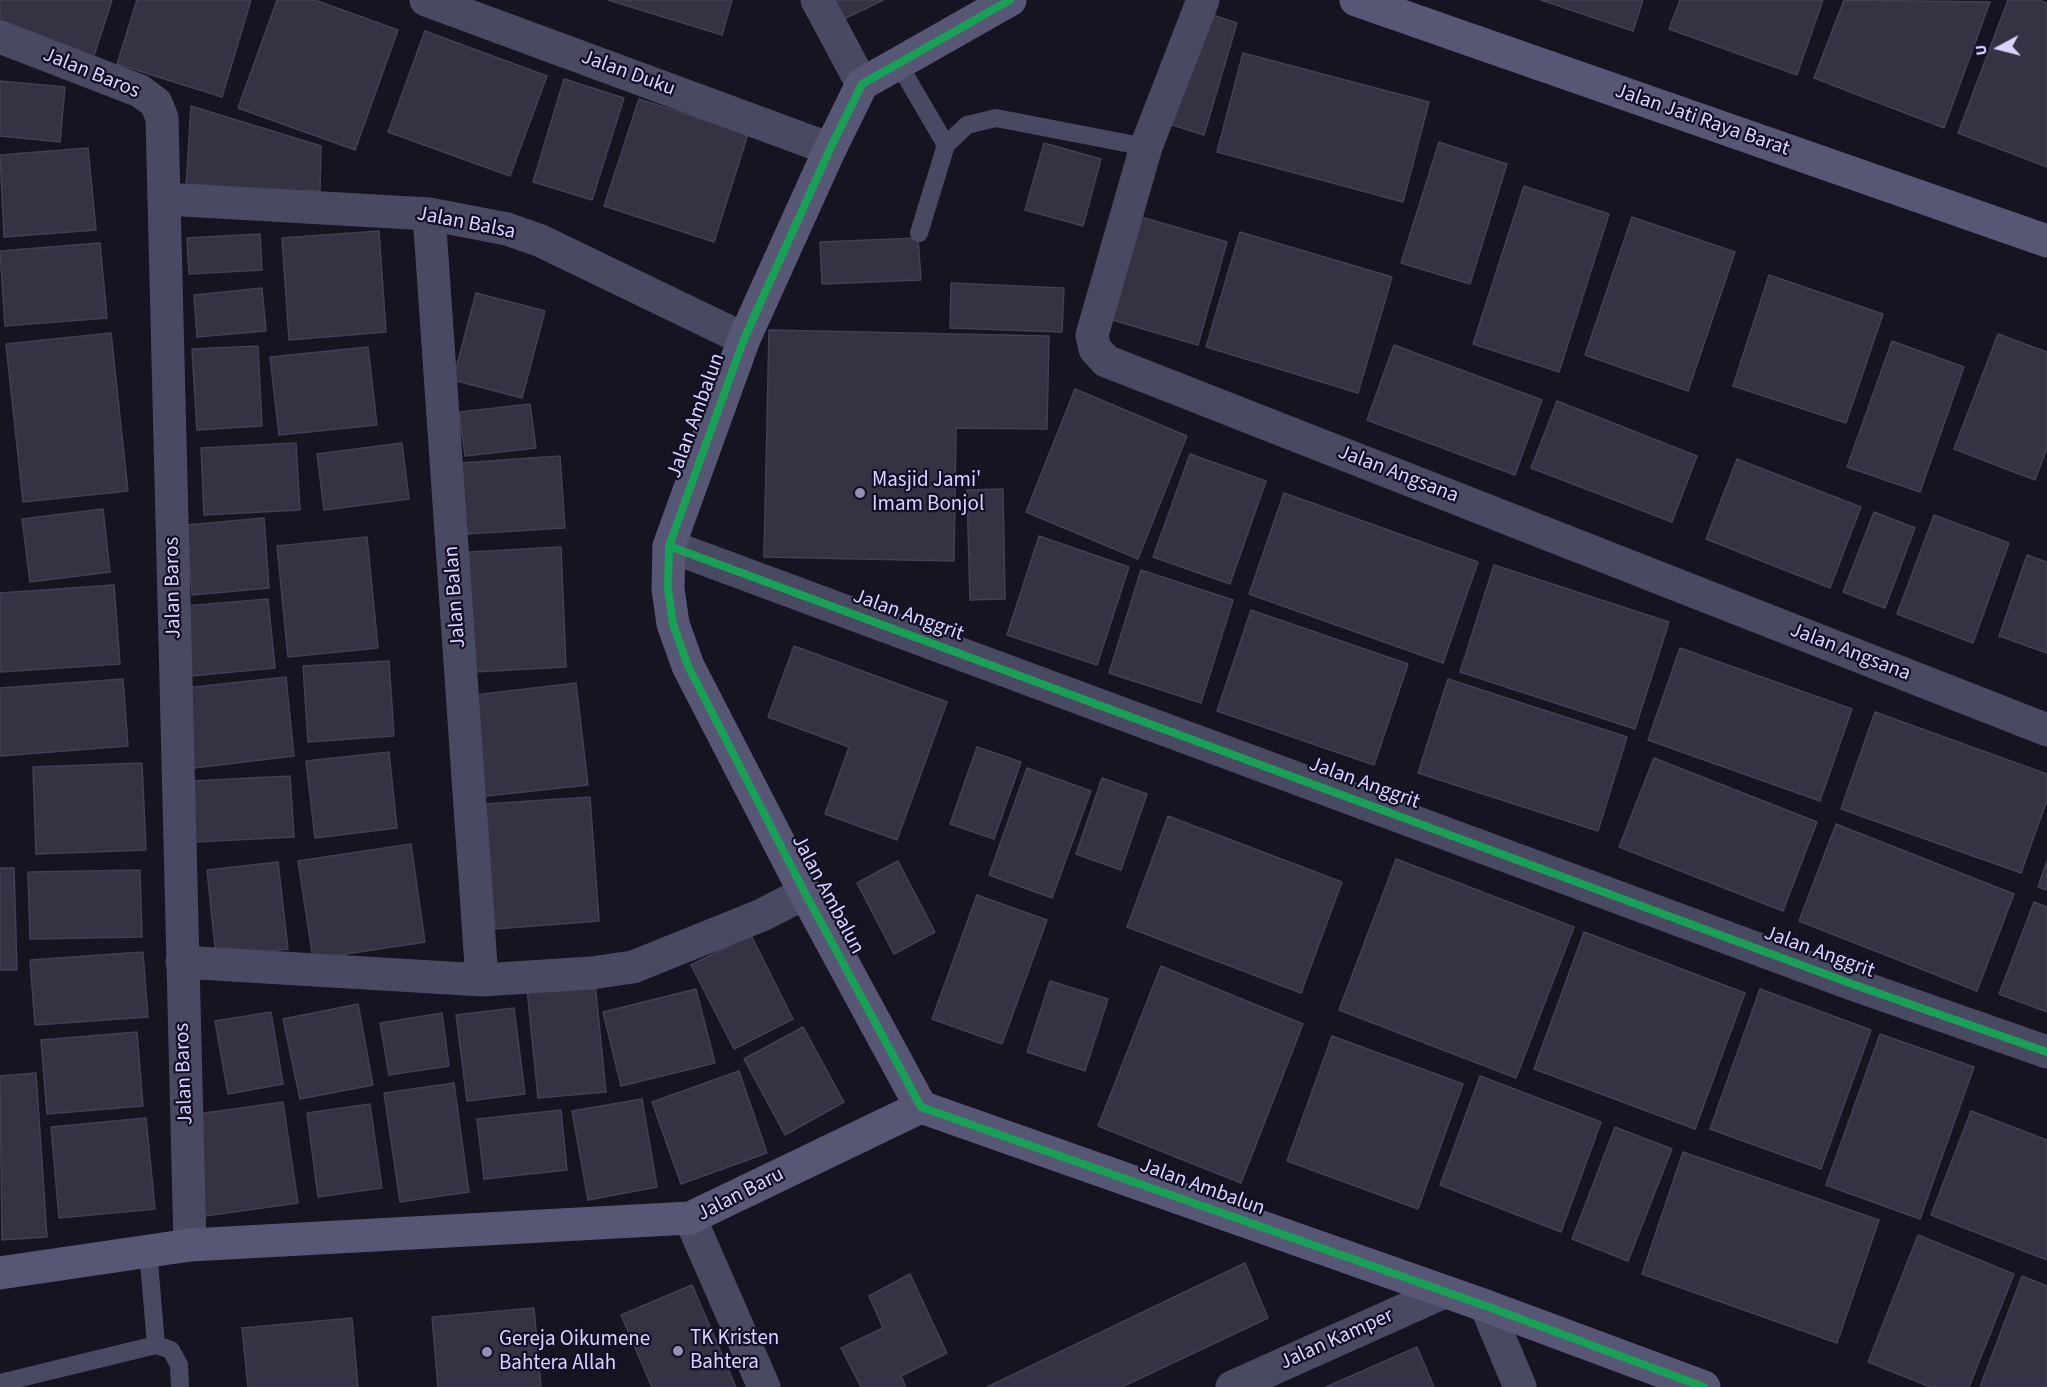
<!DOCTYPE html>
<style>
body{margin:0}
#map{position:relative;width:2047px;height:1387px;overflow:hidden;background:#161421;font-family:"Source Sans 3",sans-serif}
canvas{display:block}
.north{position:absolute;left:1969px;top:18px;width:60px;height:60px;-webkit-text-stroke:4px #130f26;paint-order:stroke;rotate:263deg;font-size:16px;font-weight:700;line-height:24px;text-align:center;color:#d9d4ff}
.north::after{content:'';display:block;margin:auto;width:21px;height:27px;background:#d9d4ff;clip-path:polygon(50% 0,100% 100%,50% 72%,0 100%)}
</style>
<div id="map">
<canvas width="2047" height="1387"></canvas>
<div class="north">U</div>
</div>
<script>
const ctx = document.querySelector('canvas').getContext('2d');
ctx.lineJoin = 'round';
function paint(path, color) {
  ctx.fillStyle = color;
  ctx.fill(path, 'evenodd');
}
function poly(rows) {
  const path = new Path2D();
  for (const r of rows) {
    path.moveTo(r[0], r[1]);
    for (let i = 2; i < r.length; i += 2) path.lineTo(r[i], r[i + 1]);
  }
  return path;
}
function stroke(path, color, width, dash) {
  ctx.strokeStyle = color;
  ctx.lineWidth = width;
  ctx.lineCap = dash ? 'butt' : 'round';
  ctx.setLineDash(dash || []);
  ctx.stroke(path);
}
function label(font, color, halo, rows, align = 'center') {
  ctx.font = font + ' "Source Sans 3",sans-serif';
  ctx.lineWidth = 4.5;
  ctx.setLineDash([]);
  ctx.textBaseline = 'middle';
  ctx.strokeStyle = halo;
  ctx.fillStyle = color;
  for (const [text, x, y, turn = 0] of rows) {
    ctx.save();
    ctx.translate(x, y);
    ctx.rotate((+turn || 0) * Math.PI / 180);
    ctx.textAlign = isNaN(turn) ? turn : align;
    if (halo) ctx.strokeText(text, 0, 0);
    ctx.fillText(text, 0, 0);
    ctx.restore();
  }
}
const building = poly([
 [0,0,112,0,93,59,0,30,0,0],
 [137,0,251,0,222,97,117,64,137,0],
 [277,0,315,0,398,30,355,150,238,108,277,0],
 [608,0,732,0,722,35,608,0],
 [835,0,883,0,844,19,835,0],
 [1541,0,1643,0,1633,31,1541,0],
 [1680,0,1823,0,1797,75,1669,29,1680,0],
 [1844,0,1990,2,1944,128,1814,78,1844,0],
 [2008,0,2039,0,2047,3,2047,167,1958,133,2008,0],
 [1203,12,1237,23,1204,135,1169,124,1203,12],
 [425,31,547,76,510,176,388,132,425,31],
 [1243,53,1429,102,1403,202,1217,152,1243,53],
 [564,79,624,98,592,200,533,182,564,79],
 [0,81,65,87,60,142,0,136,0,81],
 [639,99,748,134,714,242,604,206,639,99],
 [191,106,321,146,320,191,186,189,191,106],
 [1439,142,1507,164,1470,284,1401,263,1439,142],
 [1044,143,1101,159,1083,226,1025,210,1044,143],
 [88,148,96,230,4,237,0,155,88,148],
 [1524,186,1609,214,1559,372,1473,344,1524,186],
 [1131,214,1227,242,1198,345,1102,317,1131,214],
 [1632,217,1735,252,1688,391,1585,355,1632,217],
 [379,231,386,332,289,340,282,238,379,231],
 [1240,232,1392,277,1358,393,1206,347,1240,232],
 [260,234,262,270,189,274,187,238,260,234],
 [918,238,921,280,822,284,820,242,918,238],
 [100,243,107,318,5,326,0,251,100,243],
 [1769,275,1883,314,1846,423,1733,386,1769,275],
 [951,283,1064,288,1062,332,950,328,951,283],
 [262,288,266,331,197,337,194,295,262,288],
 [476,293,545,311,522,398,453,380,476,293],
 [769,330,1049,336,1047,429,956,428,954,561,764,557,769,330],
 [111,333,128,491,23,502,6,344,111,333],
 [1998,334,2047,352,2047,448,2035,480,1954,449,1998,334],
 [1892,341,1964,367,1920,492,1847,467,1892,341],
 [1394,345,1542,400,1515,475,1367,420,1394,345],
 [258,346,262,426,197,430,192,349,258,346],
 [368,347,377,425,279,435,270,357,368,347],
 [1075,389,1187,436,1138,559,1026,512,1075,389],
 [1557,401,1697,456,1672,522,1531,468,1557,401],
 [530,404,536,448,465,456,459,412,530,404],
 [296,443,300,510,204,515,201,448,296,443],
 [402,443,409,499,324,510,317,454,402,443],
 [1190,454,1266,481,1230,584,1153,557,1190,454],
 [560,456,565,528,465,534,460,463,560,456],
 [1737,459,1861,507,1830,588,1706,539,1737,459],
 [1003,489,1005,599,970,600,967,490,1003,489],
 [1284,493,1478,562,1443,663,1249,594,1284,493],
 [103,509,110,572,30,582,22,519,103,509],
 [1874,512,1915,528,1885,608,1843,592,1874,512],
 [1934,515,2009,543,1973,643,1897,614,1934,515],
 [264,518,269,588,192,595,187,525,264,518],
 [1039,536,1129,567,1097,665,1007,635,1039,536],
 [367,537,378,648,288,657,277,546,367,537],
 [561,547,566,667,474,672,469,552,561,547],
 [2027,555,2047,562,2047,653,1999,636,2027,555],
 [1494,565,1669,622,1635,729,1460,672,1494,565],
 [1141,570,1233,600,1201,703,1109,673,1141,570],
 [114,585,120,664,0,672,0,593,114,585],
 [268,599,275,668,191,676,185,606,268,599],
 [1251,610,1408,664,1374,765,1217,711,1251,610],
 [794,646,947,702,897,840,825,814,849,747,768,717,794,646],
 [1680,648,1852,709,1820,801,1648,740,1680,648],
 [389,661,394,736,308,742,303,666,389,661],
 [286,677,294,756,194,768,185,688,286,677],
 [123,679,128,746,0,756,0,688,123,679],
 [1448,679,1627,737,1598,831,1418,773,1448,679],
 [576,683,588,785,478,797,466,696,576,683],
 [1875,712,2047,774,2047,800,2021,873,1841,809,1875,712],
 [977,747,1021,762,994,839,950,824,977,747],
 [389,752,397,828,315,838,306,761,389,752],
 [1654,758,1817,822,1783,911,1619,847,1654,758],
 [142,763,146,850,36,854,33,767,142,763],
 [1027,768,1091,791,1052,898,989,875,1027,768],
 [290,776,294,837,195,842,192,781,290,776],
 [1102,778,1147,794,1121,870,1076,854,1102,778],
 [590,797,599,921,495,929,486,804,590,797],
 [1168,816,1342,882,1301,993,1127,927,1168,816],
 [1836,824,2014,894,1977,991,1799,921,1836,824],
 [411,844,425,942,313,959,298,861,411,844],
 [1396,859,1574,927,1516,1078,1339,1010,1396,859],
 [898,861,935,932,894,954,857,883,898,861],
 [2047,861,2047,890,2038,887,2047,861],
 [278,862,288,949,216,957,207,870,278,862],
 [0,868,14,868,17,970,0,970,0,868],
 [140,870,142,937,30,939,28,872,140,870],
 [977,895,1047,920,1002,1044,932,1019,977,895],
 [2034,902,2047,907,2047,1012,1999,994,2034,902],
 [1584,932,1745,993,1695,1129,1534,1069,1584,932],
 [751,935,793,1019,734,1049,691,965,751,935],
 [143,952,148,1017,35,1025,30,960,143,952],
 [1161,966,1303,1024,1241,1183,1098,1126,1161,966],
 [1050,981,1108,999,1085,1071,1027,1052,1050,981],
 [595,982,606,1092,538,1098,527,989,595,982],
 [696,989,715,1063,621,1086,603,1012,696,989],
 [1760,989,1871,1030,1821,1169,1710,1129,1760,989],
 [358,1004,373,1085,300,1099,283,1019,358,1004],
 [514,1008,525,1094,467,1101,456,1015,514,1008],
 [271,1012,283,1084,228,1094,215,1021,271,1012],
 [442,1013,449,1066,389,1075,380,1023,442,1013],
 [803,1027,844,1102,785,1135,744,1059,803,1027],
 [137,1032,143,1106,47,1114,41,1040,137,1032],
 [1880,1034,1974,1067,1920,1219,1826,1185,1880,1034],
 [1332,1036,1463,1084,1418,1209,1287,1161,1332,1036],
 [739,1071,767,1153,681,1184,652,1102,739,1071],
 [36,1073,47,1237,2,1240,0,1076,36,1073],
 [1480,1076,1601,1122,1561,1232,1440,1185,1480,1076],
 [454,1083,469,1192,400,1202,384,1093,454,1083],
 [642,1099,657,1187,588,1200,572,1111,642,1099],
 [283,1102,298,1203,205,1216,191,1115,283,1102],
 [370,1104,382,1188,318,1197,307,1113,370,1104],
 [561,1110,567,1170,484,1179,477,1119,561,1110],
 [1971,1111,2047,1140,2047,1260,1931,1215,1971,1111],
 [146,1118,155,1209,59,1218,51,1127,146,1118],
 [1615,1127,1672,1149,1628,1261,1572,1239,1615,1127],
 [1683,1152,1879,1220,1837,1343,1642,1274,1683,1152],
 [1918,1235,2014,1274,1969,1387,1930,1387,1868,1362,1918,1235],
 [1245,1263,1268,1318,1122,1387,987,1387,1245,1263],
 [910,1274,947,1353,901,1376,906,1387,861,1387,841,1348,883,1328,869,1296,910,1274],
 [2022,1276,2047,1286,2047,1387,1980,1387,2022,1276],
 [692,1285,736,1387,652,1387,621,1315,692,1285],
 [534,1308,541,1387,438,1387,432,1317,534,1308],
 [352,1318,358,1387,248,1387,242,1328,352,1318],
 [1417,1347,1434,1387,1326,1387,1417,1347]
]);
const lane = poly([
 [898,63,946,145],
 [919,233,946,145,967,125,996,118,1146,147],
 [148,1250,156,1345],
 [0,1383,156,1345,171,1350,179,1365,180,1387]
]);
const street = poly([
 [426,0,830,149],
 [817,0,862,84],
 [1203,0,1146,147,1092,335,1095,349,1106,361,2047,730],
 [0,37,140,91,156,103,162,118,190,1245],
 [165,199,429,214,507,229,541,241,744,339],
 [429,214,482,980],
 [669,546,1855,985,2047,1052],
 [182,962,482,980,591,973,633,967,762,915,805,893],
 [690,1218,764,1387],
 [1486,1306,1520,1387],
 [1232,1387,1442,1293]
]);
const secondary = poly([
 [1010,0,862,84,830,149,744,339,669,546,668,589,673,624,688,666,805,893,921,1107,1486,1306,1704,1387],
 [1356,0,2047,241],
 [0,1273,190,1245,690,1218,921,1107]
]);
const cycleway = poly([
 [1010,0,862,84,830,149,744,339,669,546,668,589,673,624,688,666,805,893,921,1107,1486,1306,1704,1387],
 [669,546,1855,985,2047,1052]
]);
const markers = [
 [860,493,6,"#9591b1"],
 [678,1351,6,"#9591b1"],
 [487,1352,6,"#9591b1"]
];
const streetNames = [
 ["Jalan Baros",91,74,22],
 ["Jalan Duku",628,74,20],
 ["Jalan Jati Raya Barat",1702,121,19],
 ["Jalan Balsa",466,224,11],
 ["Jalan Ambalun",697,416,-70],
 ["Jalan Angsana",1398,475,21],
 ["Jalan Baros",174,588,-91],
 ["Jalan Balan",456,597,-94],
 ["Jalan Anggrit",908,616,20],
 ["Jalan Angsana",1850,653,21],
 ["Jalan Anggrit",1364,784,20],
 ["Jalan Ambalun",827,895,62],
 ["Jalan Anggrit",1819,953,20],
 ["Jalan Baros",185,1074,-92],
 ["Jalan Ambalun",1202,1188,20],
 ["Jalan Baru",741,1195,-27],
 ["Jalan Kamper",1337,1340,-24]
];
const poiNames = [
 ["Masjid Jami'",872,481],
 ["Imam Bonjol",872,505],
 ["TK Kristen",690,1339],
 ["Bahtera",690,1363],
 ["Gereja Oikumene",499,1340],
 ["Bahtera Allah",499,1364]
];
paint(building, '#343243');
stroke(building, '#433f54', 1.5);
stroke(lane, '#4a4962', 18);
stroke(street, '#4a4962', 33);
stroke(secondary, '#575674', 33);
stroke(cycleway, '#1a9f57', 8);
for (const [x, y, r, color] of markers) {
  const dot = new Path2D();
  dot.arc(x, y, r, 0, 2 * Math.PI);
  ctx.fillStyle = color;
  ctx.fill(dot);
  stroke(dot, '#130f26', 2);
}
label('21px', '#d9d4ff', '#130f26', streetNames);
label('21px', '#d9d4ff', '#130f26', poiNames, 'left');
</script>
